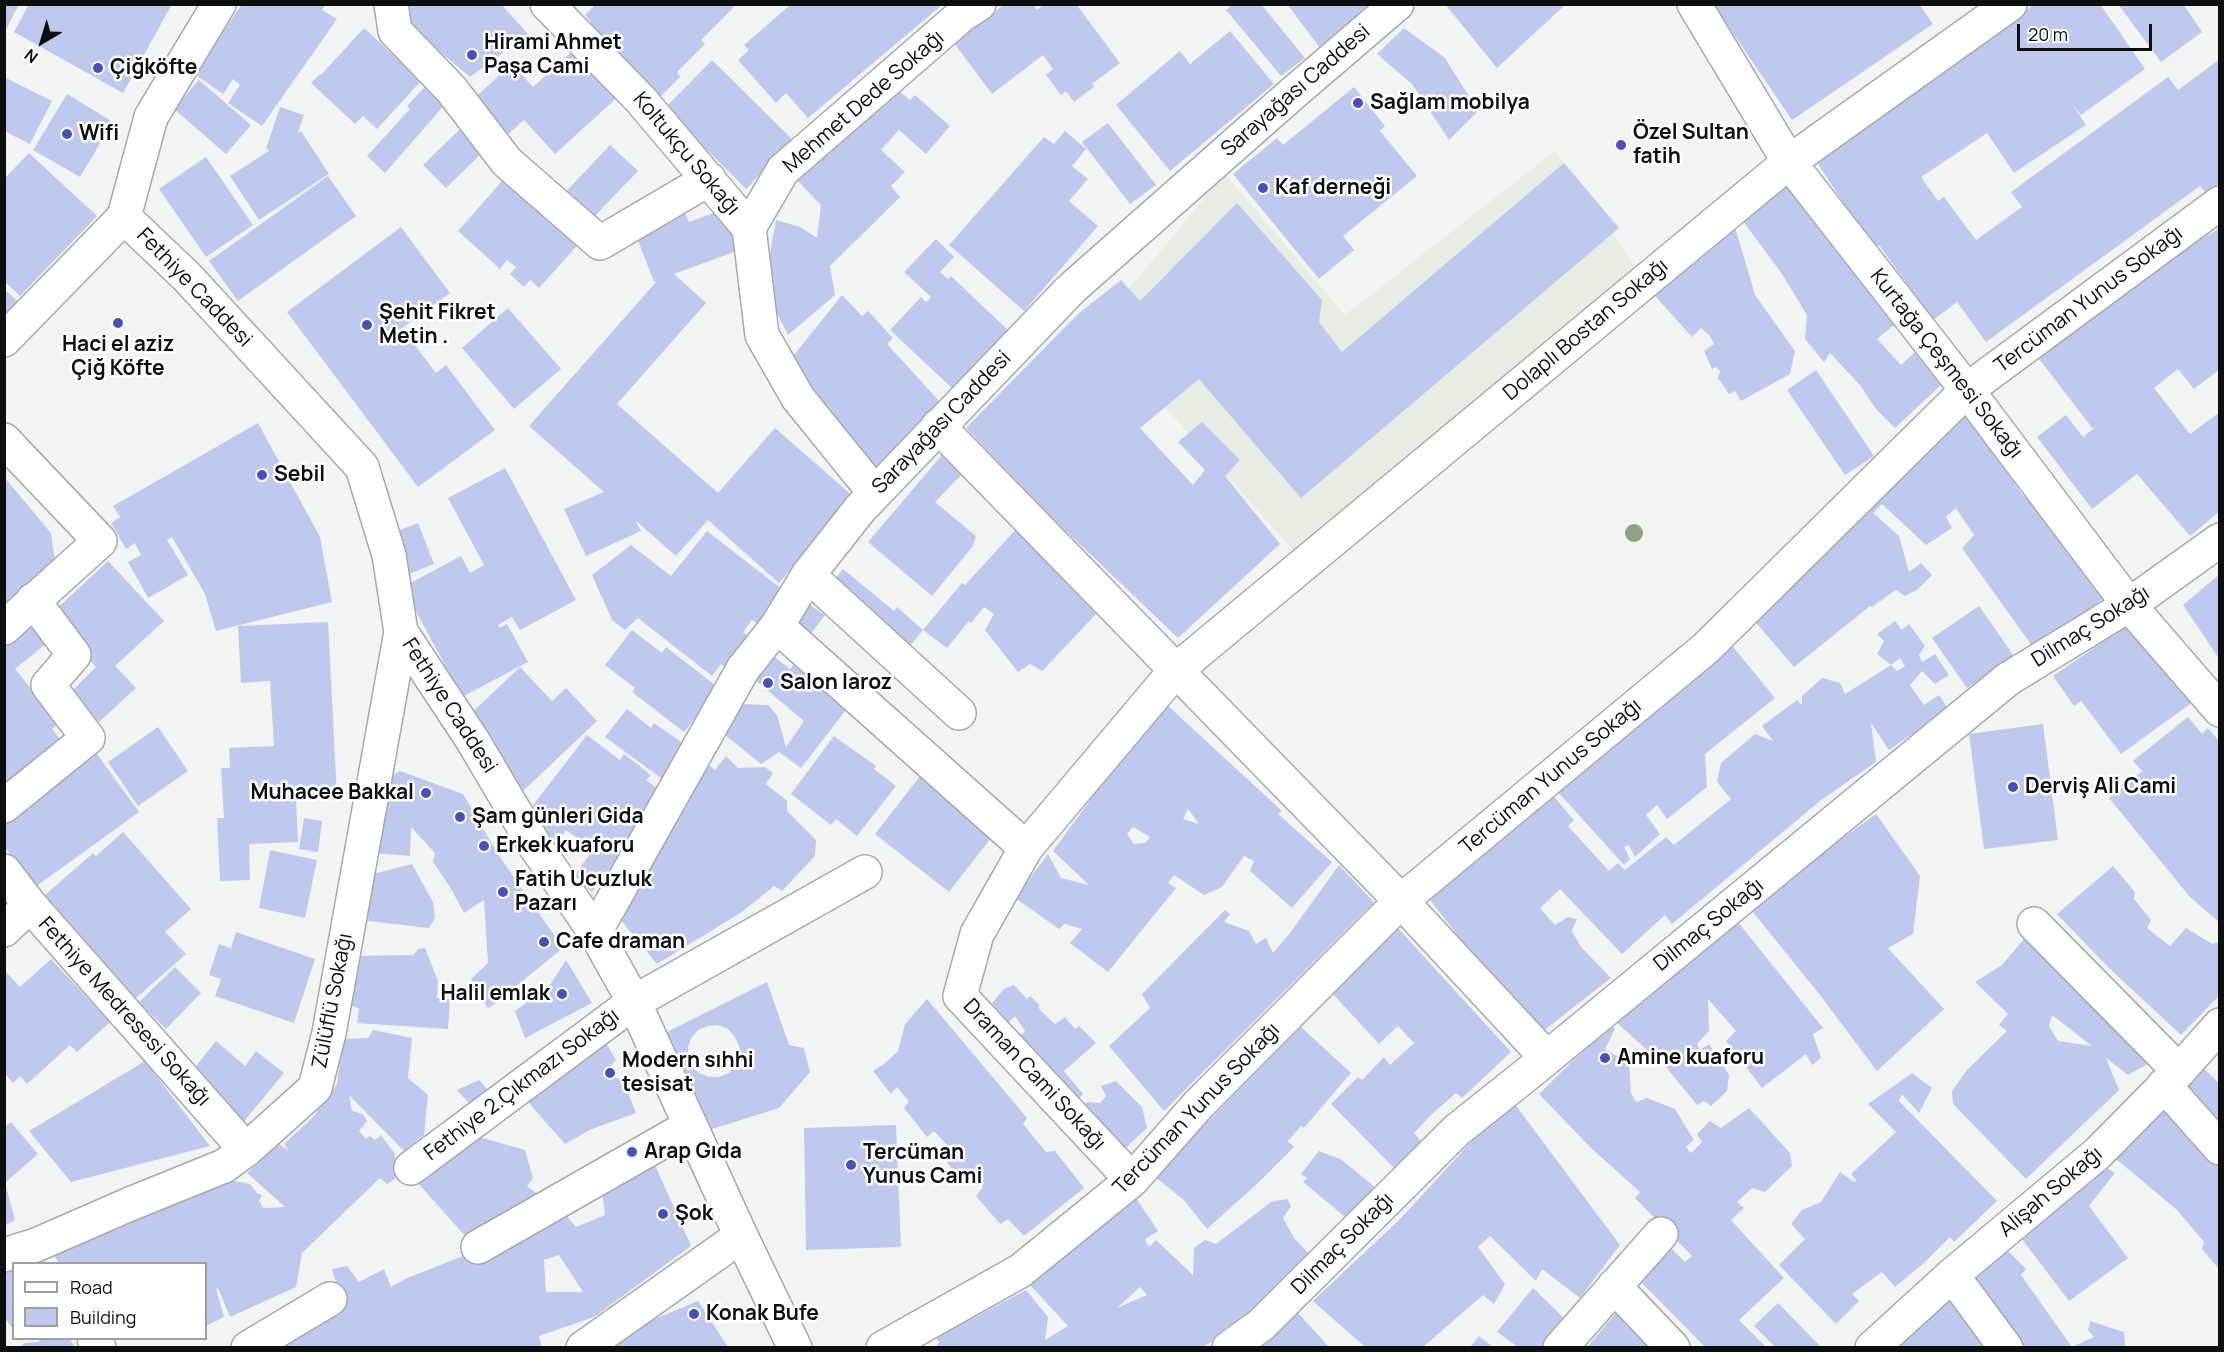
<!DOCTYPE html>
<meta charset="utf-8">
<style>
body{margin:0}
#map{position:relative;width:2224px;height:1352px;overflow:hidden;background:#f2f4f1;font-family:Manrope,sans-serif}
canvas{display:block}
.frame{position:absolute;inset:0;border:6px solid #0e0f0d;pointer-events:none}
.legend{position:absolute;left:12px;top:1262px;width:195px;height:78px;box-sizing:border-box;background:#fff;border:2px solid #9f9f9e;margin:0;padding:8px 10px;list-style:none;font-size:18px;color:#0e0f0d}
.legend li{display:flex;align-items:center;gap:12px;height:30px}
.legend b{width:30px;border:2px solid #9f9f9e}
.north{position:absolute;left:12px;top:12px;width:60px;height:60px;-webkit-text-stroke:4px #fff;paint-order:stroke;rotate:218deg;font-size:16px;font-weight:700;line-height:24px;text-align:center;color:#0e0f0d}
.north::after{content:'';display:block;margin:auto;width:21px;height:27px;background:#0e0f0d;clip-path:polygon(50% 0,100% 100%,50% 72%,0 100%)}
.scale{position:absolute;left:2017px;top:24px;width:135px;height:27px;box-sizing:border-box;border:3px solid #0e0f0d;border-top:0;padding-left:8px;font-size:18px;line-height:21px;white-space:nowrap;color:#0e0f0d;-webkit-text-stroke:4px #fff;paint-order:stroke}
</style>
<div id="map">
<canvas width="2224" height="1352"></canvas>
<div class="frame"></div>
<ul class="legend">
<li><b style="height:8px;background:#fff"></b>Road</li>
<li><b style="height:16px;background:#bfc8ef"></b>Building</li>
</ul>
<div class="north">N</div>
<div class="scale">20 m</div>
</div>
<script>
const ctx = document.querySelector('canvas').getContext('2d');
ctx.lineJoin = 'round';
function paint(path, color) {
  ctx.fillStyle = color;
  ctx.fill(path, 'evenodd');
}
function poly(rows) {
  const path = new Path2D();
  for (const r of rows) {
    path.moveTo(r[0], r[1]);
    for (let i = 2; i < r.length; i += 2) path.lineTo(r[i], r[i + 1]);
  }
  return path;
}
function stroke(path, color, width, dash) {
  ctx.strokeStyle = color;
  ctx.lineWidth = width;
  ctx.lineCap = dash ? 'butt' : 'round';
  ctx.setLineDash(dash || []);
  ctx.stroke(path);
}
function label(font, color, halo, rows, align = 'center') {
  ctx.font = font + ' Manrope,sans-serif';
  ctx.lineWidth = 5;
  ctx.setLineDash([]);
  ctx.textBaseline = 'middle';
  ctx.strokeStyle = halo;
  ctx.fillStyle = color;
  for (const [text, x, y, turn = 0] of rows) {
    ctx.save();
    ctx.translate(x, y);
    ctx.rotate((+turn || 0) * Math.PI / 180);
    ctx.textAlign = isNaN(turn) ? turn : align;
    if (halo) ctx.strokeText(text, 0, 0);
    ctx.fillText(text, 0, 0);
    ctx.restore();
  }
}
const built = poly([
 [1555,151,1637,269,1294,551,1095,329,1225,174,1345,315]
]);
const building = poly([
 [4,4,19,4,4,34],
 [29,4,172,4,123,93,14,32],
 [242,4,326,4,322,10,337,19,262,126,228,103,240,85,233,79,223,94,194,74],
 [407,4,501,4,528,34,470,77,401,19],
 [596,4,737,4,701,40,705,44,677,72,680,77,659,98,587,27,591,22,585,15],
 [1005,4,1033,4,1037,10,1044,4,1076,4,1120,63,1092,84,1095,86,1074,102,1066,91,1061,95,1046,75,1053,69,1043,55,992,94,954,43],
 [1233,4,1261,4,1305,58,1281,76,1226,10],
 [1287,4,1374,4,1376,7,1320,48],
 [1445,4,1566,4,1497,68],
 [1713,4,1919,4,1933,24,1792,120],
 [2035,4,2100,4,2145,69,2081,115,2072,103,2086,125,2014,173,1987,133,1921,177,1938,201,1944,197,1976,240,2022,207,2011,192,2168,77,2178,90,2220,59,2220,183,2206,193,2200,186,1986,342,1957,302,1933,320,1879,245,1876,247,1845,205,1812,155],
 [2118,4,2183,4,2202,32,2161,62],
 [790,5,942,5,808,118,786,93,776,103,738,60,749,50,744,45],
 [364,28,421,81,377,129,363,116,355,124,311,83,320,74,321,75],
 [1404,28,1445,58,1478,111,1449,140,1412,84,1377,54],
 [1230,31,1274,84,1170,171,1116,105,1180,51,1190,64],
 [578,46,622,93,555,154,524,120,503,139,470,102,512,64,533,87],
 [712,60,793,140,746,189,665,108],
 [435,76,454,94,385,173,367,156,410,109,407,106],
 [4,77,52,101,30,144,4,131],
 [199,80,251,125,226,154,174,109],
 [894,87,910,100,915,95,950,126,926,154,899,130,881,150,905,172,891,186,900,197,830,266,835,295,788,335,764,287,776,220,800,227,817,238,821,205,795,178,848,120,858,129],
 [1354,87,1385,126,1380,131,1417,176,1343,236,1354,250,1319,279,1233,174,1277,138,1283,145],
 [67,94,113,122,80,177,33,150],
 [280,107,304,115,298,132,301,131,329,174,259,220,230,176,270,150,266,149],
 [1108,123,1156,185,1130,204,1082,142],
 [462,127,485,150,446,188,423,165],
 [1065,131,1086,149,1072,166,1088,179,1069,201,1098,226,1024,311,949,245,1044,137,1054,144],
 [610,145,638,171,587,224,560,198],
 [29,153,97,216,20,296,4,281,4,179],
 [206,157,253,225,206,257,159,189],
 [1564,163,1619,228,1301,498,1199,379,1140,428,1193,485,1205,470,1178,442,1202,422,1240,460,1225,476,1280,544,1178,638,1045,511,966,428,1078,314,1121,280,1140,301,1237,203,1322,300,1319,322,1342,352],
 [328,176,356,216,238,301,209,261],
 [1790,178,1857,270,1894,325,1877,339,1901,365,1915,352,1942,384,1895,428,1876,409,1860,385,1830,353,1824,362,1805,339,1807,315,1782,274,1743,221],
 [502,181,545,218,552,209,585,237,539,288,530,280,524,287,510,274,516,267,507,260,500,269,458,231],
 [727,208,742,249,674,274,706,303,617,404,718,493,775,428,854,497,779,583,708,520,676,556,635,520,641,531,586,556,564,509,604,492,529,426,657,281,654,282,634,230,684,211,689,222],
 [1734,224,1755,295,1795,351,1790,374,1741,401,1735,391,1729,394,1718,378,1720,371,1716,367,1712,369,1704,351,1714,344,1710,336,1701,328,1692,337,1647,287],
 [401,227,450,293,402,328,436,373,446,365,495,430,418,487,287,312],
 [2220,228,2220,369,2194,389,2178,369,2154,388,2190,434,2220,412,2220,511,2190,536,2137,474,2092,509,2037,437,2066,415,2083,437,2093,429,2033,351,2144,274],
 [936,239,954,257,940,272,948,279,951,276,1009,331,954,390,890,330,921,297,926,302,931,297,904,272],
 [4,289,22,305,4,323],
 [842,295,862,316,868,311,893,338,887,344,943,405,879,473,786,365],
 [508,308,561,369,514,409,462,348],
 [1816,370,1874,456,1845,475,1787,390],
 [1963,413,2007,464,2003,467,2024,497,2031,492,2107,596,2035,650,1962,548,1974,535,1956,508,1946,517,1952,528,1926,545,1882,504,1873,513,1899,536,1909,572,1921,563,1932,575,1917,590,1905,596,1896,590,1872,607,1870,606,1794,667,1752,618],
 [258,423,320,537,332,602,216,631,205,594,172,537,167,540,188,575,148,598,128,562,141,555,135,543,126,549,111,523,120,517,113,506],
 [942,455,962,474,935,502,976,536,973,546,932,596,868,542],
 [505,468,576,600,520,630,512,617,498,625,500,628,507,624,528,662,462,697,403,587,461,556,470,573,484,565,448,498],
 [5,478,51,533,56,569,4,619],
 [418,523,434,564,404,576,388,535],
 [1018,527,1043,551,1043,559,1096,614,1042,671,1030,664,1018,672,985,630,994,614,984,607,971,623,969,621,947,648,923,630,962,583,965,585],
 [707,531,787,593,760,626,752,620,743,632,757,643,733,673,721,664,712,676,638,618,625,630,612,620,592,575,631,545,671,576],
 [108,561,164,621,115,666,136,688,99,722,71,692,96,667,49,616],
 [843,569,894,611,897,607,923,630,905,652,828,588],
 [2220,574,2220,660,2183,605],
 [810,605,825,615,806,640,792,630],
 [1979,606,2014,656,1967,688,1932,638],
 [37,611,57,635,15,669,59,723,52,729,64,744,5,793,5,637],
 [1895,621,1902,630,1909,624,1925,646,1919,655,1922,662,1935,654,1949,675,1935,684,1922,671,1910,685,1924,705,1939,695,1948,709,1889,750,1871,723,1876,762,1820,801,1672,924,1665,915,1622,954,1560,889,1540,908,1555,925,1568,917,1577,919,1572,931,1581,947,1611,978,1542,1032,1483,968,1430,900,1551,793,1574,820,1568,826,1609,871,1618,863,1625,870,1666,837,1674,845,1731,799,1717,782,1721,763,1755,734,1773,741,1762,726,1797,700,1802,705,1802,696,1822,678,1840,683,1845,694,1891,665,1877,654,1884,641,1877,634],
 [1900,658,1905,666,1897,671,1891,665],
 [328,622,337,797,296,799,298,842,249,844,250,880,220,881,217,818,224,818,221,768,230,768,229,748,274,746,270,681,241,683,238,626],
 [2129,624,2193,702,2121,754,2081,701,2074,706,2053,676],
 [632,630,662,653,666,647,719,688,684,732,632,692,635,688,605,665],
 [1729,642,1775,698,1705,754,1707,787,1667,819,1657,805,1646,815,1660,834,1635,857,1629,845,1624,847,1630,859,1624,865,1556,790],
 [773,656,790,669,799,658,827,680,820,689,846,710,801,768,779,752,761,764,719,730,740,704,768,705,777,715,786,747,804,721,754,679],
 [520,667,552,701,566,688,597,721,522,792,463,721],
 [1165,703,1282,811,1278,814,1332,862,1292,908,1250,871,1254,861,1244,856,1222,887,1204,895,1174,875,1168,883,1176,888,1108,972,1070,943,1082,929,1064,924,1059,929,1015,898,1048,854,1061,878,1089,885,1053,851,1120,759],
 [1188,809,1199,824,1183,819],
 [1133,827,1150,837,1145,843,1134,844,1127,834],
 [627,709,651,728,654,723,687,746,662,779,605,737],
 [2188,717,2202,734,2208,728,2220,742,2220,923,2190,897,2109,798,2142,771,2133,761],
 [2043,724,2058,840,1984,849,1969,734],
 [158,727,188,771,138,806,108,762],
 [587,735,620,760,624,754,651,775,646,780,666,795,592,892,573,877,593,850,566,830,557,842,524,817],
 [834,736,876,766,874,769,896,786,857,836,836,819,831,825,791,794],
 [97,754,139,812,34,888,4,846,4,820],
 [726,756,738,768,765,767,773,773,766,784,787,801,787,811,816,840,815,856,782,891,774,886,742,912,657,964,619,918,681,805,685,806,709,765,715,770],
 [400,771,463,794,498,854,563,948,488,1009,471,979,488,963,484,900,464,913,450,887,433,862,435,853,411,827,410,856,373,853,383,780],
 [924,771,998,829,949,892,875,834],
 [1876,814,1920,876,1913,934,1888,948,1944,1009,1877,1071,1820,995,1748,906],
 [304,818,322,821,318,852,299,849],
 [123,832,191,909,165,932,186,954,136,998,45,895,93,853,96,856],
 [270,850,317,860,305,918,259,908],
 [412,864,433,902,435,918,429,928,368,921,369,875],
 [1339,865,1374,902,1164,1111,1109,1046,1150,1008,1142,994,1225,910,1230,914,1224,922,1249,931,1256,944,1266,938,1273,953,1290,933],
 [2113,866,2135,892,2134,899,2151,920,2147,928,2170,946,2186,928,2212,944,2220,942,2220,995,2181,1035,2109,968,2057,914],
 [1737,921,1823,1028,1813,1034,1821,1058,1812,1065,1806,1054,1762,1088,1726,1041,1736,1031,1708,999,1709,1031,1697,1044,1700,1050,1709,1044,1729,1075,1727,1091,1711,1106,1704,1101,1697,1105,1666,1067,1616,1022],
 [1397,927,1511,1052,1462,1098,1456,1093,1432,1114,1414,1133,1421,1141,1394,1168,1331,1104,1358,1077,1362,1080,1384,1057,1390,1065,1414,1043,1398,1026,1379,1044,1332,993],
 [236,932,315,959,294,1023,215,996,221,979,209,975,219,944,231,948],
 [2025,938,2054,961,2051,966,2155,1060,2128,1075,2106,1058,2119,1090,2026,1179,1953,1104,1952,1091,1967,1070,2007,1031,1999,1025,2008,1014,1975,982,2002,965],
 [2052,1015,2092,1046,2058,1041,2049,1026],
 [425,948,438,981,437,998,450,999,448,1029,357,1023,359,1008,343,1004,354,956,414,955,418,949],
 [51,959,110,1022,77,1052,70,1045,27,1084,20,1076,13,1083,4,1073,4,970,20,987],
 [566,960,592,1003,525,1038,515,1011,550,985],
 [175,967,201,993,166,1029,139,1002],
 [767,982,789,1045,804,1048,810,1072,779,1108,709,1130,665,1033],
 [718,1025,728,1029,735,1037,739,1046,739,1055,735,1065,729,1073,719,1077,709,1077,699,1073,692,1066,688,1057,688,1047,691,1038,698,1030,708,1026],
 [1014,985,1027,999,1030,996,1040,1005,1038,1007,1042,1012,1055,1024,1065,1017,1075,1029,1079,1026,1096,1043,1064,1071,1083,1094,1074,1104,1015,1033,1023,1034,1025,1031,1015,1016,1009,1022,1001,1023,1002,1015,992,1003,1004,989],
 [927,999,1027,1118,1023,1124,1046,1152,1055,1151,1084,1188,1024,1236,1008,1219,1000,1224,976,1196,983,1187,969,1172,960,1179,938,1151,946,1144,934,1131,927,1137,904,1108,909,1101,897,1087,891,1094,873,1071,884,1064,898,1051,905,1024],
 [1610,1024,1615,1029,1605,1049,1629,1063,1631,1093,1636,1102,1647,1098,1675,1109,1694,1140,1686,1147,1691,1153,1702,1142,1697,1134,1710,1121,1721,1128,1749,1108,1790,1153,1792,1166,1765,1192,1752,1188,1737,1202,1744,1208,1731,1220,1784,1278,1739,1320,1766,1347,1705,1347,1638,1279,1670,1247,1685,1262,1692,1256,1635,1198,1640,1192,1591,1148,1539,1094],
 [1301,1027,1351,1073,1304,1128,1301,1126,1288,1141,1294,1147,1258,1183,1207,1229,1184,1200,1154,1176],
 [373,1030,412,1038,408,1078,428,1095,424,1135,404,1151,349,1095,352,1111,363,1114,367,1121,359,1131,366,1139,370,1136,375,1140,381,1135,395,1154,395,1179,387,1184,380,1178,302,1253,296,1287,230,1317,218,1288,216,1289,224,1317,206,1326,206,1263,59,1263,52,1252,234,1181,250,1184,257,1193,262,1195,259,1201,263,1208,285,1207,247,1173,279,1144,289,1151,284,1144,314,1116,337,1084,343,1039,368,1038],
 [602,1036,616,1060,611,1065,617,1079,622,1077,636,1113,592,1129,565,1144,521,1094],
 [216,1041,245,1066,256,1051,284,1073,242,1124,187,1077],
 [145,1061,210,1146,71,1182,29,1131],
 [2200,1065,2220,1084,2220,1127,2182,1088],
 [1912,1073,1932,1088,1919,1113,1902,1094,1899,1101,1997,1201,1954,1242,1950,1237,1924,1263,1895,1287,1882,1272,1852,1294,1859,1301,1836,1324,1779,1265,1805,1239,1791,1224,1802,1210,1821,1202,1840,1172,1854,1182,1856,1180,1851,1174,1896,1132,1868,1104],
 [479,1080,492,1095,474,1109,457,1090],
 [1116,1081,1142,1107,1147,1128,1119,1154,1078,1115,1087,1102,1100,1103,1106,1096,1101,1086],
 [1514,1103,1620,1245,1580,1298,1542,1269,1536,1281,1490,1236,1478,1247,1505,1284,1494,1304,1483,1295,1423,1347,1365,1347,1313,1301,1401,1218,1506,1104],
 [2163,1105,2220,1168,2220,1270,2202,1249,2204,1242,2177,1210,2110,1154],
 [11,1122,38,1154,5,1183,15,1220,4,1226,4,1127],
 [896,1125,901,1247,806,1250,804,1128],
 [476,1136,525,1150,533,1178,527,1186,540,1196,467,1238,416,1181],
 [1319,1151,1342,1160,1376,1188,1349,1220,1303,1182,1307,1178,1301,1174],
 [2101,1164,2115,1173,2089,1206,2128,1258,2069,1301,2018,1234],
 [655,1165,691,1246,594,1317,539,1336,542,1347,273,1347,343,1306,332,1269,347,1266,359,1282,384,1269,391,1287,405,1279,566,1215,576,1227,605,1215,602,1190],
 [559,1255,583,1292,546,1292,544,1260],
 [1136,1198,1158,1231,1145,1239,1149,1247,1156,1240,1193,1275,1194,1248,1205,1240,1216,1244,1271,1202,1287,1199,1291,1206,1283,1218,1294,1238,1320,1265,1248,1319,1203,1347,936,1347,939,1342,936,1338,1026,1290,1048,1317,1045,1340,1068,1326,1030,1285,1088,1225],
 [1140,1287,1147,1295,1117,1308],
 [2002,1245,2026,1269,2021,1275,2072,1347,2021,1347,1965,1278],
 [14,1264,14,1330,4,1317,4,1268],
 [1952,1287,1999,1347,1884,1347],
 [1533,1288,1566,1320,1542,1347,1518,1347,1497,1332],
 [698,1301,728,1347,615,1347,638,1326],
 [1778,1303,1820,1346,1818,1347,1775,1347,1754,1326],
 [1617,1312,1650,1347,1587,1347],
 [1298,1313,1329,1347,1249,1347],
 [2090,1321,2124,1332,2125,1347,2072,1347,2094,1337,2088,1330],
 [1479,1336,1493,1347,1470,1347],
 [40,1338,69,1338,75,1347,20,1347,25,1343,39,1342]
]);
const street = poly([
 [391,4,395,31,451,89,507,162,600,243,709,179],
 [547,4,640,99,749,228],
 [4,340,124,217],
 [938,426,1401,901,1547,1058],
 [4,440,100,541,4,628],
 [874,492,798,398,762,335,749,228,783,170,962,15,979,4],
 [808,575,959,713],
 [777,626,1026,848],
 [4,806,88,738,48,685,74,655,33,600],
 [4,871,30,905,246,1150],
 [2034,924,2179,1071],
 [4,930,30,905],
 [2164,1085,2220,1148],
 [411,1168,634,1002,865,872],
 [1132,1180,960,996,977,934,1026,848,1175,671,1789,162,2010,4],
 [478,1247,690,1126],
 [4,1255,36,1245,130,1204,224,1166,246,1150,315,1088,329,1033,401,632],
 [1952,1275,2006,1348],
 [1614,1286,1673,1348],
 [94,1338,99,1348],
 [248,1348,330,1299],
 [883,1348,1020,1271,1132,1180,1198,1105,1401,901,1706,648,1967,390,2220,203],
 [1229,1348,1261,1325,1457,1130,1531,1071,2008,679,2129,605,2220,540],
 [1560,1348,1661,1234],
 [1872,1348,1952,1275,2098,1153,2179,1071,2220,1025]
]);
const secondary = poly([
 [219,4,151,117,124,217,187,277,362,467,389,555,401,632,473,741,535,846,595,932,634,1002,741,1236,795,1348],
 [1694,4,1789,162,1967,390,2129,605,2220,710],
 [595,932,743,669,777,626,808,575,860,509,1071,289,1292,94,1397,4],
 [583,1348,741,1236]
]);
const trees = [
 [1634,533]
];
const markers = [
 [472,55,6,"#494ec3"],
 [98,68,6,"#494ec3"],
 [1358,103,6,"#494ec3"],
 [67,134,6,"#494ec3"],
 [1621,145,6,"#494ec3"],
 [1263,188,6,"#494ec3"],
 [118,323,6,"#494ec3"],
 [367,325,6,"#494ec3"],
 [262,475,6,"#494ec3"],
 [768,683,6,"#494ec3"],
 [2013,787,6,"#494ec3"],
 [426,793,6,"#494ec3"],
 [460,817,6,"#494ec3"],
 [484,846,6,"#494ec3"],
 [503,892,6,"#494ec3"],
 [544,942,6,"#494ec3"],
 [562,994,6,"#494ec3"],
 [1605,1058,6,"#494ec3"],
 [610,1073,6,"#494ec3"],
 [632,1152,6,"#494ec3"],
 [851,1165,6,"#494ec3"],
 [663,1214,6,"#494ec3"],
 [694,1314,6,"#494ec3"]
];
const poiNames = [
 ["Hirami Ahmet",484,43],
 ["Paşa Cami",484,67],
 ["Çiğköfte",110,68],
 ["Sağlam mobilya",1370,103],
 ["Özel Sultan",1633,133],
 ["fatih",1633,157],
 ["Wifi",79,134],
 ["Kaf derneği",1275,188],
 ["Şehit Fikret",379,313],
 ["Metin .",379,337],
 ["Haci el aziz",118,345,"center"],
 ["Çiğ Köfte",118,369,"center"],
 ["Sebil",274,475],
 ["Salon laroz",780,683],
 ["Derviş Ali Cami",2025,787],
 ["Muhacee Bakkal",414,793,"right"],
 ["Şam günleri Gida",472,817],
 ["Erkek kuaforu",496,846],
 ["Fatih Ucuzluk",515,880],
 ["Pazarı",515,904],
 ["Cafe draman",556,942],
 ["Halil emlak",550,994,"right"],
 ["Amine kuaforu",1617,1058],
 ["Modern sıhhi",622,1061],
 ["tesisat",622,1085],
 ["Arap Gıda",644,1152],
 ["Tercüman",863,1153],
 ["Yunus Cami",863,1177],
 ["Şok",675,1214],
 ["Konak Bufe",706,1314]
];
const streetNames = [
 ["Sarayağası Caddesi",1296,91,-41],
 ["Mehmet Dede Sokağı",864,102,-41],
 ["Koltukçu Sokağı",686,154,50],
 ["Fethiye Caddesi",194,288,46],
 ["Tercüman Yunus Sokağı",2089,300,-37],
 ["Dolaplı Bostan Sokağı",1586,330,-40],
 ["Kurtağa Çeşmesi Sokağı",1946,364,52],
 ["Sarayağası Caddesi",942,423,-46],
 ["Dilmaç Sokağı",2091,627,-32],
 ["Fethiye Caddesi",449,706,57],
 ["Tercüman Yunus Sokağı",1551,777,-40],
 ["Dilmaç Sokağı",1709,925,-39],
 ["Zülüflü Sokağı",333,1001,-79],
 ["Fethiye Medresesi Sokağı",124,1012,48],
 ["Draman Cami Sokağı",1034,1075,47],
 ["Fethiye 2.Çıkmazı Sokağı",522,1085,-37],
 ["Tercüman Yunus Sokağı",1197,1109,-46],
 ["Alişah Sokağı",2051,1192,-40],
 ["Dilmaç Sokağı",1343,1244,-45]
];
paint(built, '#e6ede2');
paint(building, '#bfc8ef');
stroke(street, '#a8aaa7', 36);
stroke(secondary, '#a8aaa7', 36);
stroke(street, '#fff', 33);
stroke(secondary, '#fff', 33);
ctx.fillStyle = '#90a283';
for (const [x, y] of trees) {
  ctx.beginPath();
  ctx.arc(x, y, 9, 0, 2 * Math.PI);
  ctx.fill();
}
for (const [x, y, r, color] of markers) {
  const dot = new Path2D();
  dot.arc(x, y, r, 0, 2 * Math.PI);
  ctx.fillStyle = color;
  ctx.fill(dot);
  stroke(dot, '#fff', 2);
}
label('bold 21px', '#0e0f0d', '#fff', poiNames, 'left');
label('21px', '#0e0f0d', '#fff', streetNames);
</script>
